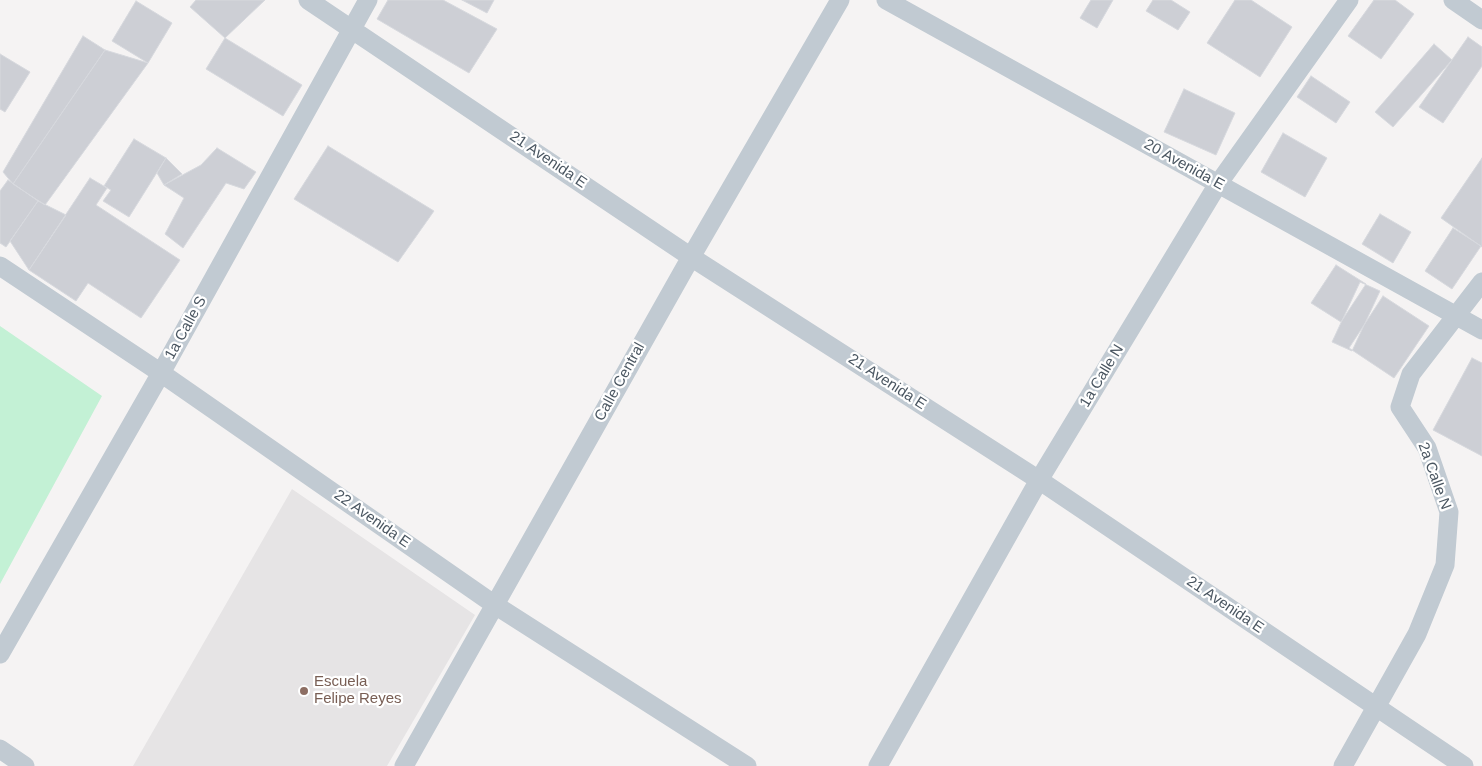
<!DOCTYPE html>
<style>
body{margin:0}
canvas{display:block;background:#f5f3f3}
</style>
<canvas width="1482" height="766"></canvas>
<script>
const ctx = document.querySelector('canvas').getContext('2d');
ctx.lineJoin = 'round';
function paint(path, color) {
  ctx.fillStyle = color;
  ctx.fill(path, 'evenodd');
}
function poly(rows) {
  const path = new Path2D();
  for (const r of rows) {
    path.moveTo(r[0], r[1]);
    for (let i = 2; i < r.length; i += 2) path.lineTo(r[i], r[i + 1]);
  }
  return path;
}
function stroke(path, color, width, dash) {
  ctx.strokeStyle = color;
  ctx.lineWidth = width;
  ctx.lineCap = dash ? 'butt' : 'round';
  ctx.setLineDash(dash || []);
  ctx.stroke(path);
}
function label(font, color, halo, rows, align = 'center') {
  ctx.font = font + ' Helvetica,sans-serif';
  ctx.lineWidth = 4.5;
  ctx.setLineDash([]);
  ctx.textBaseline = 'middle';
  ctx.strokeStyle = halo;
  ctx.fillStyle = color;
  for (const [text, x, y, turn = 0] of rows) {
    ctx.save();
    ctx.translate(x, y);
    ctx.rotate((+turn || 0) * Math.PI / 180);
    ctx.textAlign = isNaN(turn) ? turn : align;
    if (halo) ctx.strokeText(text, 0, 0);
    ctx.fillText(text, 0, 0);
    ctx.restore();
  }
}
const education = poly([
 [292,489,475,615,387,766,133,766]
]);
const green = poly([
 [0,326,102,396,0,584]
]);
const building = poly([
 [196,0,265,0,225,38,190,7,196,0],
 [388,0,443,0,497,29,469,73,377,19,388,0],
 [462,0,494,0,487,13,462,0],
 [1091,0,1113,0,1097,28,1080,18,1091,0],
 [1153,0,1171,0,1190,12,1178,30,1146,11,1153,0],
 [1235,0,1251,0,1292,27,1260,77,1207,43,1235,0],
 [1374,0,1395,0,1414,14,1381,59,1348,36,1374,0],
 [136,1,172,23,148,63,112,41,136,1],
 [83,36,105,50,13,184,3,172,83,36],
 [1468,37,1482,47,1482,66,1443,123,1419,107,1468,37],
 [225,38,302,85,283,116,206,69,225,38],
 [1434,44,1452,60,1393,127,1375,112,1434,44],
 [105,50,148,63,45,205,13,184,105,50],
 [0,54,30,72,5,112,0,109,0,54],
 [1311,76,1350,102,1336,123,1297,97,1311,76],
 [1184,89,1235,113,1216,155,1164,132,1184,89],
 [1283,133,1327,158,1305,197,1261,172,1283,133],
 [134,139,166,158,129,217,103,201,111,190,104,186,134,139],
 [328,146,434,211,398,262,294,199,328,146],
 [217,148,256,172,244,189,226,183,183,248,165,234,184,198,164,185,201,165,217,148],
 [166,158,182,174,164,185,157,173,166,158],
 [1482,158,1482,247,1441,218,1482,158],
 [90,178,107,188,96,205,180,260,141,318,88,283,76,301,29,270,90,178],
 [8,180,38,201,6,247,0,243,0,191,8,180],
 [38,201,66,215,29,270,10,241,38,201],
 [1380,214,1411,232,1393,263,1362,244,1380,214],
 [1453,228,1481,246,1452,289,1425,271,1453,228],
 [1336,265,1366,284,1341,322,1311,303,1336,265],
 [1360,282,1380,291,1352,351,1332,342,1360,282],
 [1383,296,1429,326,1394,378,1349,348,1383,296],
 [1472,358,1482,363,1482,456,1433,430,1472,358]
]);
const minor = poly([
 [308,0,691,257,1039,480,1464,766],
 [886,0,1482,330],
 [1453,0,1482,20],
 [0,266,161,373,495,605,747,766],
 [0,654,161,373,368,0],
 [0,749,25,766],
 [404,766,691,257,840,0],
 [878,766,1039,480,1218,184,1349,0],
 [1343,766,1417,634,1445,565,1449,512,1427,448,1400,407,1411,374,1482,282]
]);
const markers = [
 [304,691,5,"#8d6e63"]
];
const streetNames = [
 ["21 Avenida E",548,160,34],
 ["20 Avenida E",1184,165,29],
 ["1a Calle S",186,328,-61],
 ["1a Calle N",1102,376,-59],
 ["Calle Central",620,382,-61],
 ["21 Avenida E",887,382,33],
 ["2a Calle N",1434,476,70],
 ["22 Avenida E",372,519,35],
 ["21 Avenida E",1225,605,34]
];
const educationNames = [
 ["Escuela",314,682],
 ["Felipe Reyes",314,699]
];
paint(education, '#e6e4e5');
paint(green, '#c3f1d5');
paint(building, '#cdcfd5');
stroke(building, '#d7d9de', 1);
stroke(minor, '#c1cad2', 19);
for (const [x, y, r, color] of markers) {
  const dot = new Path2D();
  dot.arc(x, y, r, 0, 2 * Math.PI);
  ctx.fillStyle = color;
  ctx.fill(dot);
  stroke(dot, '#fff', 2);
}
label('15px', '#4a5661', '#fff', streetNames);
label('15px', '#785e54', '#fff', educationNames, 'left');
</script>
